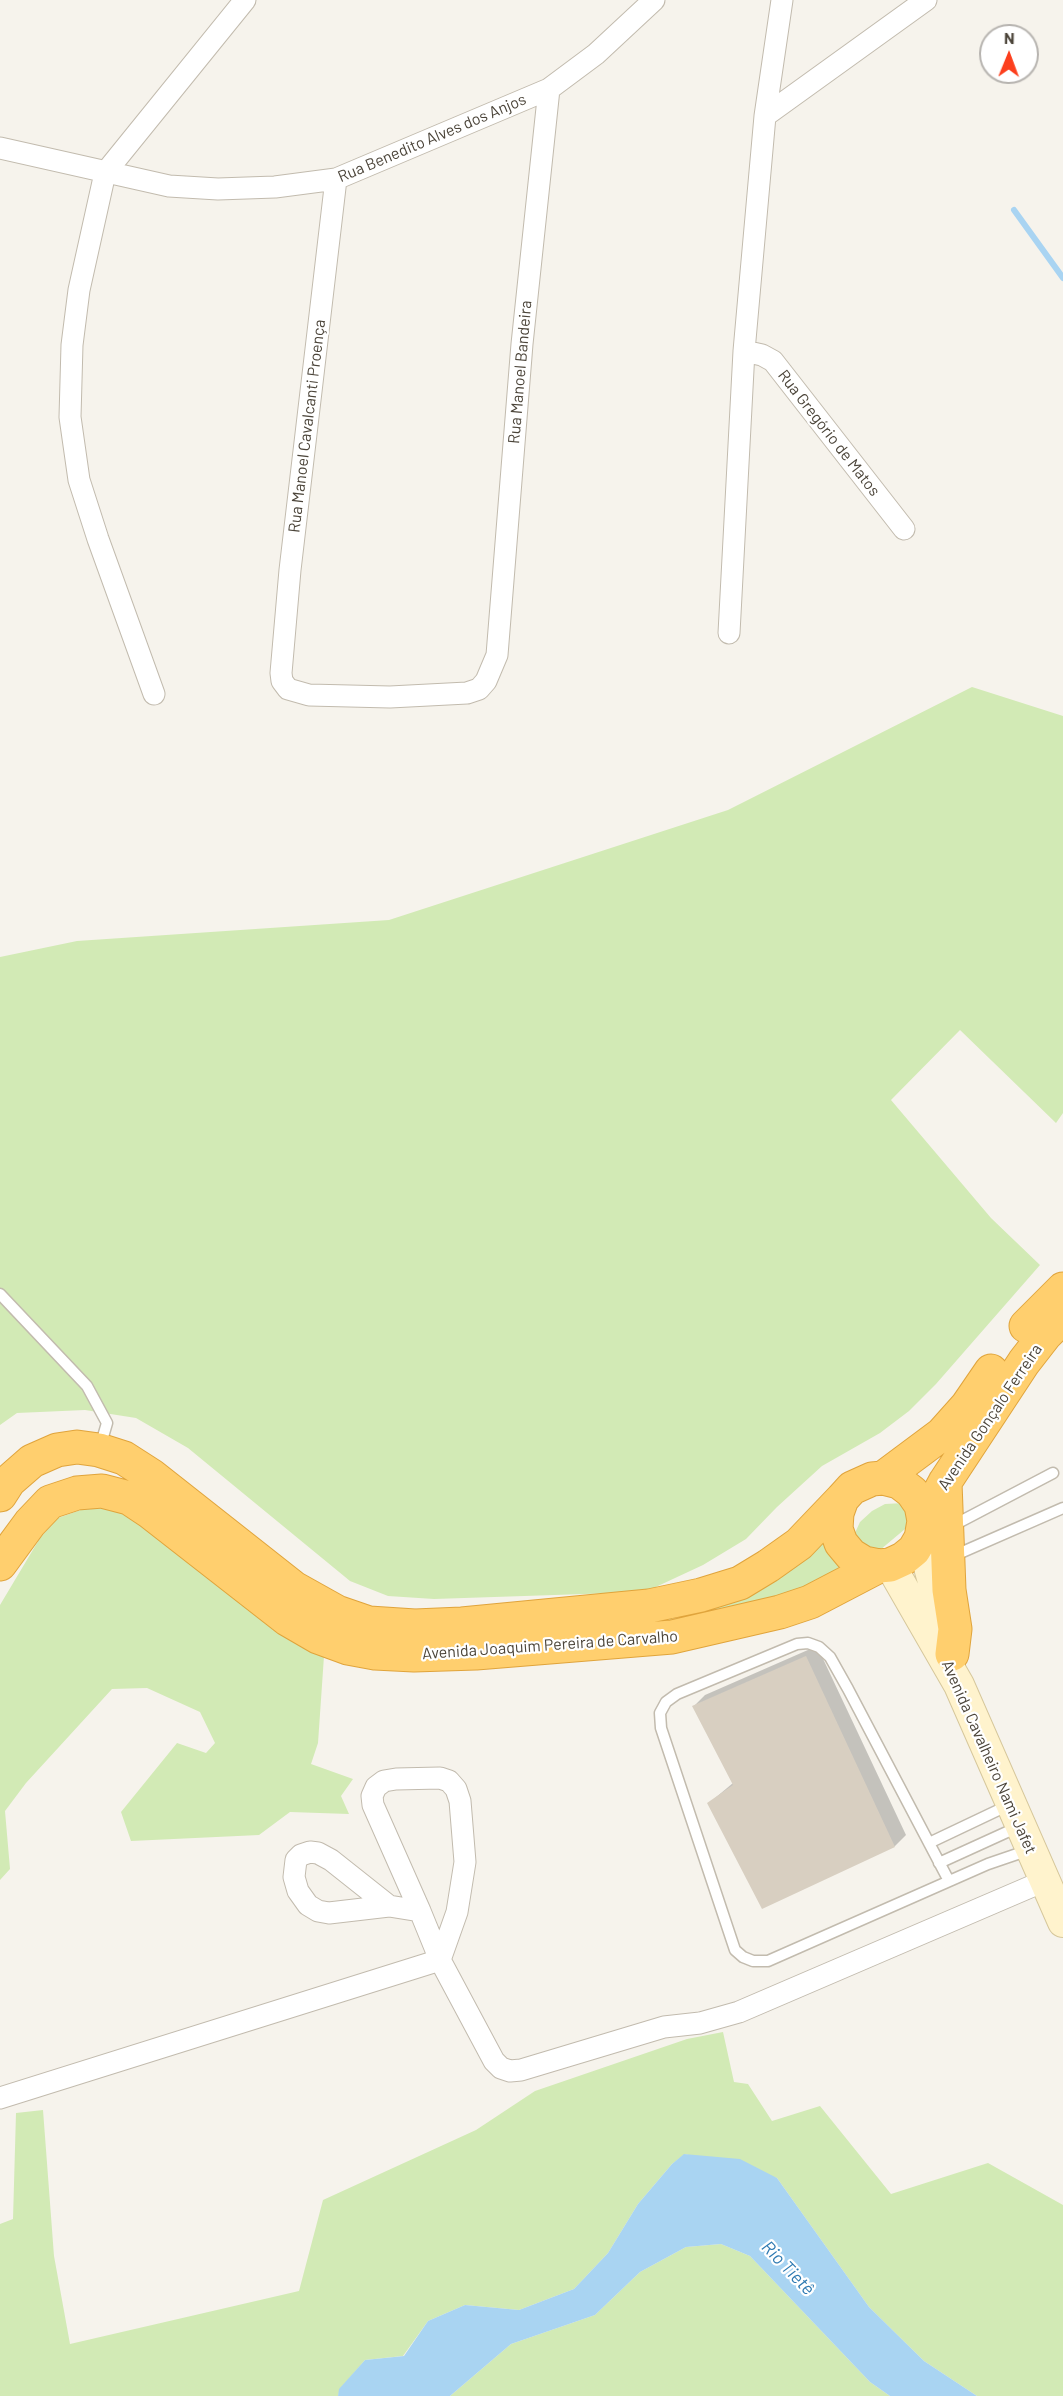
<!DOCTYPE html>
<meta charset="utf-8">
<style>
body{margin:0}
#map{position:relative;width:1063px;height:2396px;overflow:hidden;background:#f6f3ec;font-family:Barlow,sans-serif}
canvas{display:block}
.north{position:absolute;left:979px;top:24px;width:60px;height:60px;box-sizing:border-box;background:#fff;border:2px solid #b7b4b0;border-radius:50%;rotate:1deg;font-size:16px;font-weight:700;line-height:24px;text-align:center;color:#4b4439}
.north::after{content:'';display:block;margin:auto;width:21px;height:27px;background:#fc3f1d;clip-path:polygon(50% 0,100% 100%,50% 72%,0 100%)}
</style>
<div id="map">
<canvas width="1063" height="2396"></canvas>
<div class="north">N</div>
</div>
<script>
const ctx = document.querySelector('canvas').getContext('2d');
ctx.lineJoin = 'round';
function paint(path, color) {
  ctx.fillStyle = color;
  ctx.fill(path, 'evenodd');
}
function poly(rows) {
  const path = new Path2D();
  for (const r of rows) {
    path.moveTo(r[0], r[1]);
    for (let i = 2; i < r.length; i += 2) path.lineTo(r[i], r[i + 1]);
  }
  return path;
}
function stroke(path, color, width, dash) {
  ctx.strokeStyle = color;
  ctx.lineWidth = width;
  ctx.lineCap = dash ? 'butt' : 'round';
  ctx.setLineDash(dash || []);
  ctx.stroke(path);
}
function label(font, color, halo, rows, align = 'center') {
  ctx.font = font + ' Barlow,sans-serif';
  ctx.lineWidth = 4.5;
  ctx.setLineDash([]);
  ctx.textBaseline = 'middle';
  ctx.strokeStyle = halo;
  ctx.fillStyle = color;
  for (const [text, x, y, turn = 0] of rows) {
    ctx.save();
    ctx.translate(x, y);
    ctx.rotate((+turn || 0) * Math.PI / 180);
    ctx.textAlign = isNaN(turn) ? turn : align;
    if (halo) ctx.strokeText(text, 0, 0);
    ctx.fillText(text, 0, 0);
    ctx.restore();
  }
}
const green = poly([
 [972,687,1063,716,1063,1113,1056,1123,960,1030,891,1100,991,1218,1040,1265,936,1384,909,1411,880,1433,822,1466,777,1507,746,1539,703,1565,645,1592,434,1599,388,1596,350,1581,188,1448,136,1418,85,1410,17,1413,0,1425,0,957,77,941,389,920,728,810],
 [904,1503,911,1519,905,1529,880,1550,867,1551,854,1535,860,1522,872,1511,885,1504],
 [89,1507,111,1507,139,1519,324,1656,318,1743,311,1764,353,1779,341,1796,349,1814,290,1812,259,1835,131,1841,121,1812,177,1743,206,1753,215,1743,200,1712,147,1688,112,1689,26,1783,5,1811,10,1869,0,1880,0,1605,40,1538,58,1518],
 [828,1533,846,1568,777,1600,687,1619,653,1623,700,1613,746,1597],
 [723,2032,734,2082,748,2084,772,2121,820,2106,891,2194,988,2163,1063,2205,1063,2396,977,2396,924,2361,869,2307,777,2178,685,2154,672,2164,638,2204,608,2253,574,2289,519,2310,465,2305,428,2321,403,2356,365,2360,340,2389,338,2396,0,2396,0,2224,13,2219,16,2113,43,2110,54,2256,70,2344,299,2291,323,2200,476,2130,535,2091,687,2039],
 [721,2244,750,2256,870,2382,890,2396,450,2396,511,2344,595,2315,640,2272,686,2247]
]);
const water = poly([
 [684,2154,740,2159,777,2178,869,2307,924,2361,977,2396,890,2396,870,2382,750,2256,721,2244,686,2247,640,2272,595,2315,511,2344,450,2396,338,2396,339,2389,365,2360,404,2356,428,2321,465,2305,519,2310,574,2289,608,2253,638,2204,672,2164]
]);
const shadow = poly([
 [817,1646,906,1835,895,1846,762,1907,709,1803,733,1783,694,1706,705,1695]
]);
const stream = poly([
 [1014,210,1063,278]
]);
const building = poly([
 [806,1656,895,1847,762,1909,707,1803,733,1785,692,1706]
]);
const lane = poly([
 [0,1294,87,1386,107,1423,100,1447],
 [952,1526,1053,1473],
 [951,1557,1063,1508],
 [929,1843,1009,1805],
 [939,1863,1018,1827],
 [949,1881,848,1689,830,1657,819,1647,808,1643,797,1644,677,1694,666,1702,660,1713,661,1728,735,1950,743,1957,753,1961,768,1961,988,1864,1029,1850]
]);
const street = poly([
 [765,116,926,0],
 [0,148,169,186,218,189,275,187,336,179,549,89,596,54,654,0],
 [336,179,290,570,281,673,282,681,288,689,309,695,390,697,467,693,479,689,486,681,497,655,522,344,549,89],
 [744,351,762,355,773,361,904,529],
 [729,633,744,351,765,116,782,0],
 [154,694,98,539,79,480,70,417,72,345,79,290,105,173,245,0],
 [389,1906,331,1860,318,1853,310,1852,301,1855,296,1860,294,1877,298,1891,308,1905,318,1911,329,1913,389,1906,420,1911,440,1960,494,2061,501,2068,510,2071,521,2070,664,2027,700,2023,739,2012,1044,1881],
 [420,1911,373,1805,372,1796,376,1787,384,1781,396,1779,440,1778,449,1781,456,1789,460,1801,465,1862,457,1912,440,1960],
 [0,2098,440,1960]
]);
const secondary = poly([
 [921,1538,943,1618],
 [890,1565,959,1685,1063,1922]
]);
const highway = poly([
 [1026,1326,1063,1289],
 [883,1478,942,1434,967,1406,991,1371],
 [945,1482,949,1590,955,1629,952,1654],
 [0,1495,9,1481,32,1461,57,1450,77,1447,99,1450,124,1458,152,1476,294,1588,337,1612,369,1623,415,1626,462,1624,649,1606,701,1595,740,1583,768,1566,799,1544,842,1499],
 [924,1521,921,1505,912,1492,899,1482,883,1478,872,1479,852,1488,842,1499,837,1513,836,1529,841,1543,851,1555,864,1563,879,1566,890,1565,903,1559,914,1550,921,1538,924,1521,945,1482,1024,1362,1045,1335,1063,1317],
 [0,1564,30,1523,50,1502,77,1493,102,1491,129,1498,150,1512,287,1619,318,1637,348,1648,375,1653,414,1655,476,1653,672,1637,780,1612,810,1602,879,1566]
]);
const streetNames = [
 ["Rua Benedito Alves dos Anjos",432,138,-23],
 ["Rua Manoel Bandeira",520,372,-85],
 ["Rua Manoel Cavalcanti Proença",307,426,-83],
 ["Rua Gregório de Matos",829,433,52],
 ["Avenida Gonçalo Ferreira",990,1417,-56],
 ["Avenida Joaquim Pereira de Carvalho",550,1645,-4],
 ["Avenida Cavalheiro Nami Jafet",989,1757,66]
];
const waterNames = [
 ["Rio Tietê",788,2268,46]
];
paint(green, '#d2eab5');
paint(water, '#a9d4f2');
paint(shadow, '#0003');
stroke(stream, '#a9d4f2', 6);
paint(building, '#d8cfc1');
stroke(lane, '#c2bbae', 13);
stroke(street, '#c2bbae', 23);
stroke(secondary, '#d6c79b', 32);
stroke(highway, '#e0a43c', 35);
stroke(lane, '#fff', 10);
stroke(street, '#fff', 21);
stroke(secondary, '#fff3cd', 30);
stroke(highway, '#ffcf6e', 33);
label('16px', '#4b4439', '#fff', streetNames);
label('italic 18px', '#2e7ab2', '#fff', waterNames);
</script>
